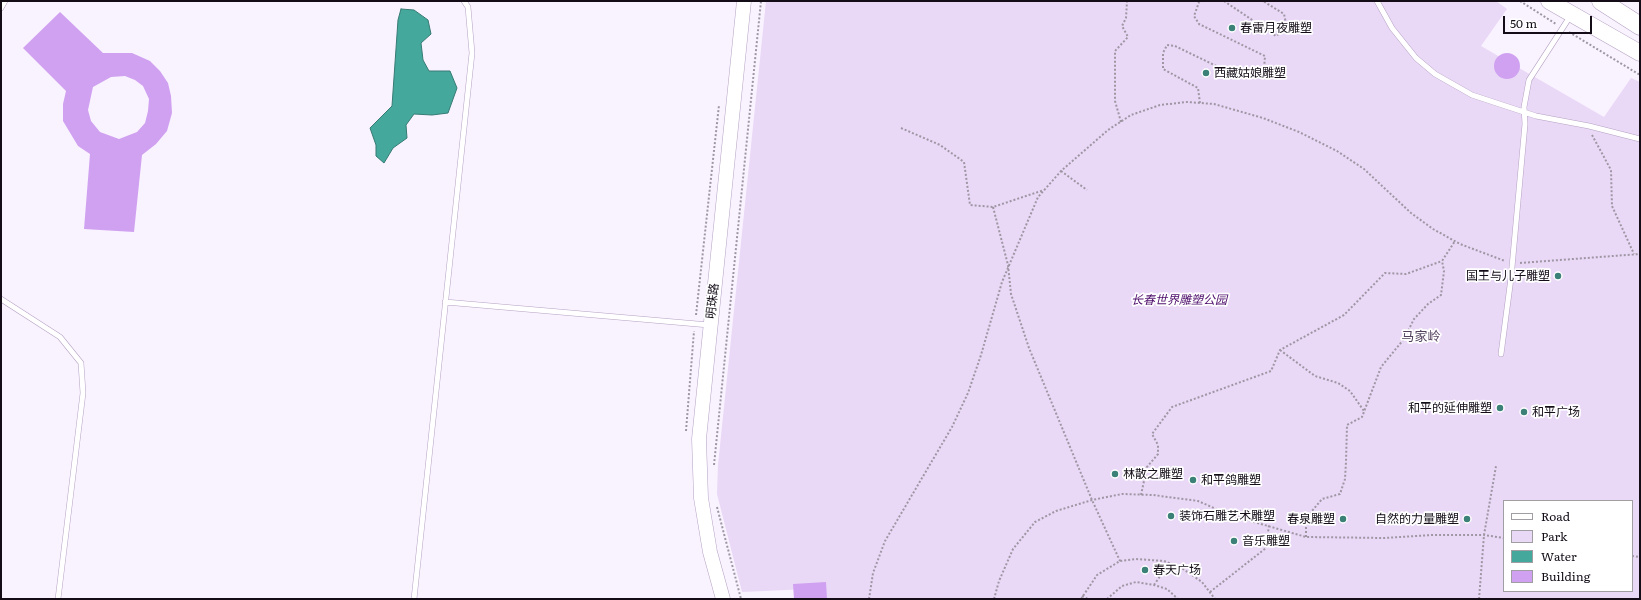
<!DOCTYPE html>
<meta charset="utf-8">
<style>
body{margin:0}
#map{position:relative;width:1641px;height:600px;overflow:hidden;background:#f9f2ff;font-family:Literata,serif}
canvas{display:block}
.frame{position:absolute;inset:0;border:2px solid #140d18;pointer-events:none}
.legend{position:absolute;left:1503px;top:500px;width:130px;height:92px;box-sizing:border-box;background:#fff;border:1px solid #a19ea3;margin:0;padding:5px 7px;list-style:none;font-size:12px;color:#140d18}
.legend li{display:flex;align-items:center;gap:8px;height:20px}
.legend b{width:20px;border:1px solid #a19ea3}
.scale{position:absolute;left:1503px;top:16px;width:89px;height:18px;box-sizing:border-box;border:2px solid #140d18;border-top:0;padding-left:5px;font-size:12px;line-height:14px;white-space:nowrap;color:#140d18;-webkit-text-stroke:3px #fff;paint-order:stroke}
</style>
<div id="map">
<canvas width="1641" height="600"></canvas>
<div class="frame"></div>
<ul class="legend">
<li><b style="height:5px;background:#fff"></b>Road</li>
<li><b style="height:11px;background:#ead8f7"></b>Park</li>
<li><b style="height:11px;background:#44a99c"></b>Water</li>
<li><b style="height:11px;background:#d0a1f0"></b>Building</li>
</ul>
<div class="scale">50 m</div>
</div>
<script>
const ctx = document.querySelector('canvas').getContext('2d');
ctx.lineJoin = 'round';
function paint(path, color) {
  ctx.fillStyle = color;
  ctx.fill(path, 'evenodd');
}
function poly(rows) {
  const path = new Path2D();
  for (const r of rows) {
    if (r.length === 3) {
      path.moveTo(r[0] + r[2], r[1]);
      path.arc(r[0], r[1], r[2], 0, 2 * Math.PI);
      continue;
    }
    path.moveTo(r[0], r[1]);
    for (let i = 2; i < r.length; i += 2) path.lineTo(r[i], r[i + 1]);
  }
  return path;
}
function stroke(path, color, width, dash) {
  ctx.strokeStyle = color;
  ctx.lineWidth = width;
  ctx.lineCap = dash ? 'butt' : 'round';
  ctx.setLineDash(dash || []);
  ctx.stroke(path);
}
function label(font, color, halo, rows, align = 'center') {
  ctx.font = font + ' Literata,"Noto Sans SC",serif';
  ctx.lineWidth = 3.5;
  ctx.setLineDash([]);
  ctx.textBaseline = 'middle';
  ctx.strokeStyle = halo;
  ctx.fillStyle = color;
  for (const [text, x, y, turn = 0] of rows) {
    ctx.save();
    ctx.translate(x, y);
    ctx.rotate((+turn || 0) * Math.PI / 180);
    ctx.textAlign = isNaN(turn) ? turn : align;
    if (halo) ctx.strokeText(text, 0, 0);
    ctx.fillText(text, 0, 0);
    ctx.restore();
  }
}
const green = poly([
 [766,1,1496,1,1507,9,1481,46,1604,117,1631,78,1640,82,1640,599,809,599,808,589,742,592,717,494,718,465],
 [1504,501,1632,501,1632,591,1504,591]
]);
const water = poly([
 [401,9,414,10,428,20,431,34,421,43,423,60,429,71,450,71,457,88,448,113,432,115,414,114,406,125,407,138,393,148,384,163,376,156,376,145,370,128,392,106,398,20,401,9]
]);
const building = poly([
 [60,12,103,53,132,53,150,61,160,71,168,83,171,96,172,113,167,131,156,144,142,155,134,232,84,229,90,154,78,146,63,121,63,104,66,91,23,48],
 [125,76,135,80,143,86,149,99,148,111,145,123,137,132,119,139,100,132,91,121,88,110,93,87,111,77],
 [1507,66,13],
 [826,582,827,599,794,599,793,584]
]);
const path = poly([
 [1224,1,1276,36,1287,28,1284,14,1263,1],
 [1520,1,1556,24],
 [1569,32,1640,75],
 [1200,103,1198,88,1163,69,1163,53,1167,45,1175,46,1239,77,1256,76,1264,69,1265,56,1199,24,1194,16,1199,2,1202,1],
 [1121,122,1115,101,1115,51,1128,37,1122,26,1126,18,1127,1],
 [901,128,940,145,964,162,970,205,993,207,1044,190],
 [1592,135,1611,170,1612,206,1634,254],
 [1061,171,1087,190],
 [993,207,1008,265,1011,294,1029,348,1092,500,1120,561],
 [1520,263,1640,254],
 [696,315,719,105],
 [1280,350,1315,376,1338,383,1350,391,1364,411],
 [686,431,694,331],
 [714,465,761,1],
 [1141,495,1147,467,1158,454,1158,445,1152,434,1172,407,1271,371,1280,350,1344,315,1385,273,1406,274,1442,261],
 [717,507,741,599],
 [1306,537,1306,521,1312,511,1322,499,1340,494,1345,479,1346,462,1347,425,1362,417,1381,367,1404,339,1414,319,1428,304,1441,295,1444,271,1442,261,1455,241],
 [1632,556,1640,557],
 [1154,585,1169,563],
 [1210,592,1266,548,1269,525],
 [1082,596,1088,599],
 [869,599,873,573,885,541,952,427,968,393,981,355,1002,282,1038,197,1061,171,1108,130,1131,115,1160,105,1187,102,1214,104,1263,118,1299,132,1337,151,1364,169,1411,213,1433,229,1460,244,1505,261],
 [994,599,999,581,1013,549,1035,522,1056,511,1092,500,1122,494,1153,495,1198,501,1230,515,1306,537,1385,538,1432,535,1484,535,1504,538],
 [1081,599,1097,575,1120,561,1136,559,1164,561,1180,567,1202,582,1215,599],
 [1107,599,1122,586,1136,582,1154,585,1167,589,1178,599],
 [1479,599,1484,535,1496,466]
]);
const lane = poly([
 [1377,1,1392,28,1416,58,1435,74,1472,95,1536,116,1589,126,1640,139],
 [1,8,5,1],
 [1,299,60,337,81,363,83,393,58,599],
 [445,302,709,325],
 [1501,354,1511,278,1525,124,1524,107,1529,80,1571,15],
 [414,599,472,53,468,7,464,1]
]);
const secondary = poly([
 [723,599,710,552,701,498,699,439,744,1]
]);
const primary = poly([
 [1549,1,1640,53]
]);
const highway = poly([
 [1601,1,1640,26]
]);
const markers = [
 [1232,28,4,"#3b8177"],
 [1206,73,4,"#3b8177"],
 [1558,276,4,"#3b8177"],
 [1500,408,4,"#3b8177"],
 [1524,412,4,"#3b8177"],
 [1115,474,4,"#3b8177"],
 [1193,480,4,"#3b8177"],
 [1171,516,4,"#3b8177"],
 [1343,519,4,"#3b8177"],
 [1467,519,4,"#3b8177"],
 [1234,541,4,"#3b8177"],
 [1145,570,4,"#3b8177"]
];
const poiNames = [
 ["春雷月夜雕塑",1240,28],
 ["西藏姑娘雕塑",1214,73],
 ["国王与儿子雕塑",1550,276,"right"],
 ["和平的延伸雕塑",1492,408,"right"],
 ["和平广场",1532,412],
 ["林散之雕塑",1123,474],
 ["和平鸽雕塑",1201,480],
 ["装饰石雕艺术雕塑",1179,516],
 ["春泉雕塑",1335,519,"right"],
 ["自然的力量雕塑",1459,519,"right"],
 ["音乐雕塑",1242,541],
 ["春天广场",1153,570]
];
const parkNames = [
 ["长春世界雕塑公园",1179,300]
];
const streetNames = [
 ["明珠路",713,301,-84]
];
const neighbourhoodNames = [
 ["马家岭",1421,337]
];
paint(green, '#ead8f7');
paint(water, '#44a99c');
stroke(water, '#367a74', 1);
paint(building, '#d0a1f0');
stroke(lane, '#b5a2c2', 6);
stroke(secondary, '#b5a2c2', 15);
stroke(primary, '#b5a2c2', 17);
stroke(highway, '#b5a2c2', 19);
stroke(path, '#9e97a3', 2, [2, 2]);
stroke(lane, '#fff', 5);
stroke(secondary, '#fff', 14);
stroke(primary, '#fff', 16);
stroke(highway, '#fff', 18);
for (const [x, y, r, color] of markers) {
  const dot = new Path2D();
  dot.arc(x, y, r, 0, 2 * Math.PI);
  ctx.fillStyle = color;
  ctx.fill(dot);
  stroke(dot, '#fff', 1.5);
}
label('12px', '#140d18', '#fff', poiNames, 'left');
label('italic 12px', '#4e0e6c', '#fff', parkNames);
label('12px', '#140d18', '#fff', streetNames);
label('13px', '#52425d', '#fff', neighbourhoodNames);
</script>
